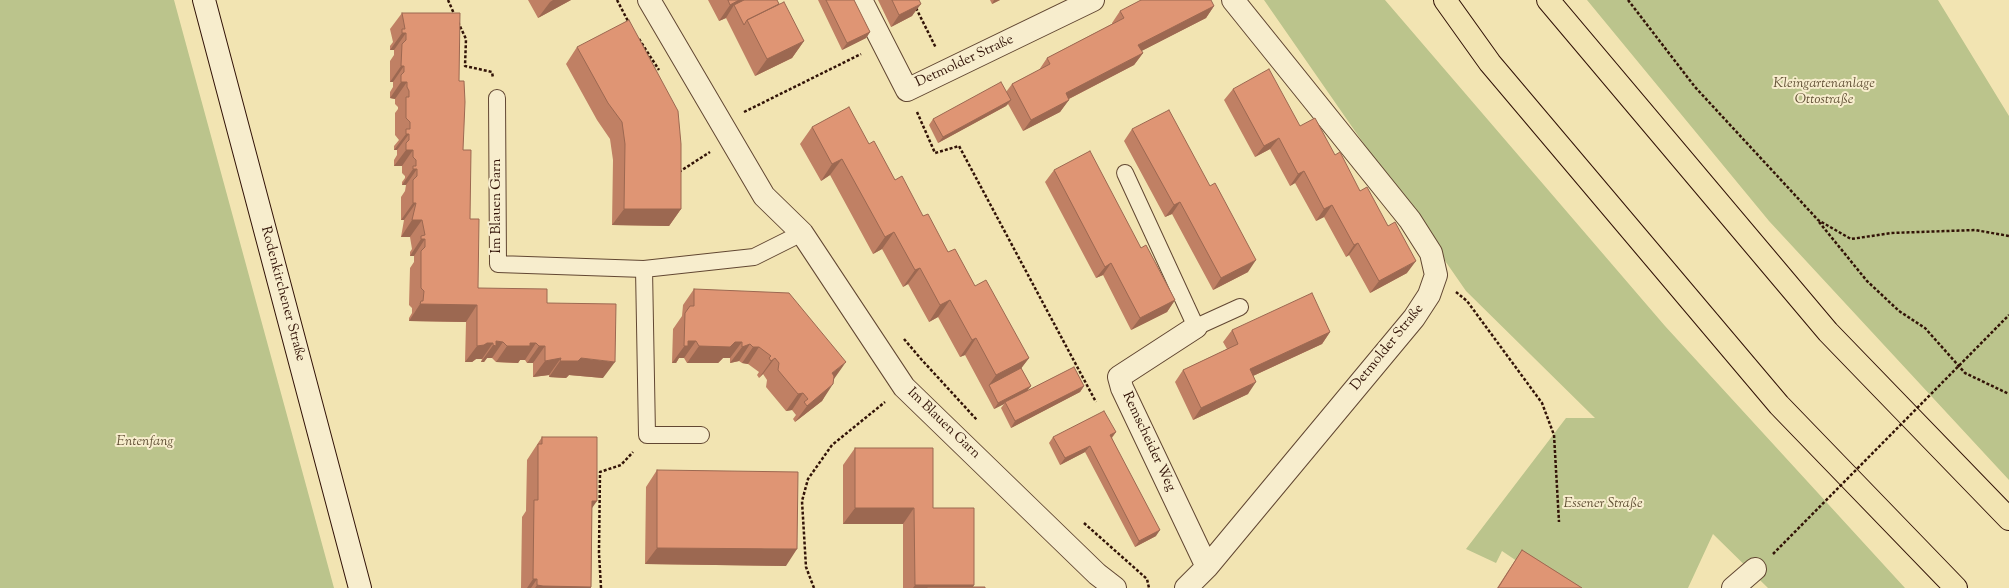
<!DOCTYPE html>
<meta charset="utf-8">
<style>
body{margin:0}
canvas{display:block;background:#f2e4b2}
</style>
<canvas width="2009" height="588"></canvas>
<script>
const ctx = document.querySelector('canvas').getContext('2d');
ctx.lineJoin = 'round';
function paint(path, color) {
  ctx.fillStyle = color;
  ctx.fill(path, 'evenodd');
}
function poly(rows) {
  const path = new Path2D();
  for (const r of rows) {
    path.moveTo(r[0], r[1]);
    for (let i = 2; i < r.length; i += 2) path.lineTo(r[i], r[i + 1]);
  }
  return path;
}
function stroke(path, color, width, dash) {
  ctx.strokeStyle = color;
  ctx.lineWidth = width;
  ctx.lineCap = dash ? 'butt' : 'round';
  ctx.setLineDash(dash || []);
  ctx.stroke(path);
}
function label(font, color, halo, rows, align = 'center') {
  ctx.font = font + ' "Sorts Mill Goudy",serif';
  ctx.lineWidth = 4;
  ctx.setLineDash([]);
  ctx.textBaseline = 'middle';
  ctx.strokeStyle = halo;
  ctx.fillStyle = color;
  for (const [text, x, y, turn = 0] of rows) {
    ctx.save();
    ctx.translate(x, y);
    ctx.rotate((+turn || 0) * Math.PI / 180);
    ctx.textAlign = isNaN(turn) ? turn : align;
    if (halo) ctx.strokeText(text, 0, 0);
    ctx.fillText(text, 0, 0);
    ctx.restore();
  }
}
const green = poly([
 [0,0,174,0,334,588,0,588],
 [1264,0,1385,0,1665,326,1905,588,1768,588,1713,534,1688,588,1557,588,1502,551,1496,563,1466,549,1566,418,1595,418,1466,291],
 [1587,0,1938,0,2009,116,2009,480,1769,221]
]);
const path = poly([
 [448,0,455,16],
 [617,0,629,23],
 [1628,0,1695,87,1818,220,1851,239,1891,233,1975,230,2009,236],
 [916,8,936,48],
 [458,22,466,39,465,66,492,72,493,78],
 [639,39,659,70],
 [744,112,861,54],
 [917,112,935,153,959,146,1096,402],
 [679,172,710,152],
 [1819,222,1867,281,1899,311,1925,328,1965,373,2009,394],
 [1456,292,1467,301,1542,403,1554,435,1559,522],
 [904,339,921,359,977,420],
 [1084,523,1147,579,1149,588],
 [601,588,599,553,600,472,621,465,633,452],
 [814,588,806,567,802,501,808,479,832,445,885,402]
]);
const lane = poly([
 [497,98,498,264,644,269,754,257,802,233],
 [1125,173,1196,327,1240,307],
 [644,269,647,435,701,435]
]);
const street = poly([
 [649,0,764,196,802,233,904,387,1097,574,1115,588],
 [861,0,907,90,1093,0],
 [1196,327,1119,377,1122,388,1207,567],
 [1186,588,1207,567,1414,318,1429,295,1436,275,1431,253,1410,220,1233,0],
 [1733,588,1755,569]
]);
const secondary = poly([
 [204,0,360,588]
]);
const highway = poly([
 [1445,0,1490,63,1779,405,1956,588],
 [1548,0,1828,332,2009,519]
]);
const pathBridge = poly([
 [1773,554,2009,315]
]);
const wall = poly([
 [528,0,571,0,538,18],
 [708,0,777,0,779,4,804,41,792,58,755,76,726,18,719,21],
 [818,0,854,0,870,32,866,38,842,50],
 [878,0,919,0,912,16,891,27],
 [990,0,1000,0,992,4],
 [1214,6,1206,18,1141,51,1143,53,1134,65,1069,99,1060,112,1023,131,1008,104,1006,106,938,143,929,125,933,119,1006,92,1012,84,1039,70,1047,58,1112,24,1112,23,1120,11],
 [402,13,459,81,463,150,470,219,478,288,547,303,603,378,569,375,566,378,549,377,549,375,533,377,533,363,527,363,525,360,520,360,518,363,496,362,492,358,487,358,484,362,481,362,482,359,476,359,472,362,465,362,466,322,409,321,409,318,412,313,412,308,409,305,410,268,414,262,414,256,410,256,410,252,412,249,410,237,401,237,404,220,401,220,401,197,405,191,406,185,402,185,402,182,405,178,405,176,402,173,402,166,394,166,394,160,397,155,397,150,394,150,394,146,399,140,395,135,395,113,398,109,398,107,395,104,395,99,390,98,390,92,393,87,393,82,390,82,390,61,394,55,394,50,390,50,390,46,393,42,390,29],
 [577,47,681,209,669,226,612,225,613,160,610,139,597,120,566,64],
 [1233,89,1300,126,1335,155,1360,191,1407,273,1370,293,1349,255,1346,257,1324,217,1316,221,1295,183,1290,186,1270,149,1255,157,1224,100],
 [812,127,869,144,895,180,923,216,948,252,975,286,1029,358,1021,368,1031,386,1027,391,1084,386,1080,392,1011,428,1001,408,1004,404,994,409,965,355,960,357,938,317,929,322,908,284,903,287,882,249,873,254,830,175,821,181,800,144],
 [1132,129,1248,272,1213,290,1172,214,1165,217,1124,141],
 [1054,170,1141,248,1175,300,1167,312,1131,330,1103,275,1096,278,1045,182],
 [694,289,834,379,822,401,795,422,793,419,796,415,792,410,786,411,766,387,767,380,763,374,759,378,757,375,759,372,748,364,742,363,739,361,730,363,730,358,723,358,718,363,687,363,684,358,679,358,676,363,672,363,673,329,682,316,683,305],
 [1232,330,1330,332,1322,344,1253,376,1248,394,1193,420,1175,382,1183,370,1227,349,1223,342],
 [1116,432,1112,438,1156,536,1135,547,1085,452,1060,465,1049,443,1053,437],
 [542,437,592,507,591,587,591,588,521,588,522,517,526,511,527,460],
 [855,448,933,508,974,585,973,587,985,588,903,588,903,524,843,524,843,465],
 [657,470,786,566,645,564,646,487],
 [1522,550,1582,588,1497,588,1508,571]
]);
const shadedWall = poly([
 [553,0,571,0,538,18,550,2],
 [739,0,756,0,734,5,726,18,719,21,730,5],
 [994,0,1000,0,992,4],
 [921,4,912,16,891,27,899,15],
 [1214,6,1206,18,1130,57,1138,45],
 [870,32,866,38,842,50,847,43],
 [402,33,406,33,394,50,390,50],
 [804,41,792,58,755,76,767,59],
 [1143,53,1134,65,1057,105,1066,93],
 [401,66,404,66,393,82,390,82],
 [401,82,407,82,395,99,390,98],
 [1011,100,1006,106,938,143,943,137],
 [1069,100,1060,112,1023,131,1031,120],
 [406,134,409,134,397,150,394,150],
 [1279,138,1270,149,1255,157,1264,146],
 [406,150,413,150,402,166,394,166],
 [842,159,830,175,821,181,832,164],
 [413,169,417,169,406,185,402,185],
 [1304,171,1295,183,1290,186,1298,174],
 [1180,202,1172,214,1165,217,1174,205],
 [413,203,416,203,404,220,401,220],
 [1332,205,1324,217,1316,221,1324,209],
 [624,209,681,209,669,226,612,225],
 [412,220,422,220,410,237,401,237],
 [894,232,882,249,873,254,885,237],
 [421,239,425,239,414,256,410,256],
 [1358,243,1349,255,1346,257,1354,245],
 [1256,260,1248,272,1213,290,1221,278],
 [1416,261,1407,273,1370,293,1379,281],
 [1111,263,1103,275,1096,278,1105,267],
 [920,268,908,284,903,287,915,270],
 [950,300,938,317,929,322,940,305],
 [1175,300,1167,312,1131,330,1140,318],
 [420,304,477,305,466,322,409,321],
 [1330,332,1322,344,1242,381,1250,369],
 [976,338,965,355,960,357,972,340],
 [496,341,503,342,492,358,487,358,484,362,481,362],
 [688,341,696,341,684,358,679,358,676,363,672,363],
 [735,342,742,342,730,358,723,358,718,363,687,363,699,346],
 [487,343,493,343,482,359,476,359,472,362,465,362,477,346],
 [530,343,536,343,525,360,520,360,518,363,496,362,507,346],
 [750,344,739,361,730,363,742,347],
 [539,346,545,346,533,363,527,363],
 [753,347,759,347,748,364,742,363],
 [561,358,549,375,533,377,545,361],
 [581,358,615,362,603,378,569,375,566,378,549,377,560,361],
 [775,358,763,374,759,378,771,361],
 [1029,358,1017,374,989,385,996,375],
 [846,362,834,379,832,373],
 [1256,382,1248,394,1193,420,1201,408],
 [833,384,822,401,795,422,807,406],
 [1031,386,1026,392,1005,402,1004,404,994,409,998,403],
 [1084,386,1080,392,1011,428,1015,421],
 [803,393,792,410,786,411,798,394],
 [1116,432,1111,438,1110,435],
 [1090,446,1085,452,1060,465,1065,458],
 [592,501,597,501,585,518],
 [855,508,914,508,903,524,843,524],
 [1160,530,1156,536,1135,547,1139,541],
 [657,548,797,549,786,566,645,564],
 [533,579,537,579,531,588,527,588],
 [537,585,591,587,591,588,535,588],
 [915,585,974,585,972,588,927,587,927,588,913,588]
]);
const building = poly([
 [728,0,739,0,730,5,728,0],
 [744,0,777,0,779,4,747,20,744,25,734,5,744,0],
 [826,0,854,0,870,32,847,43,826,0],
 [892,0,919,0,921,4,899,15,892,0],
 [1141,0,1211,0,1214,6,1138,45,1143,53,1066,93,1069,100,1031,120,1012,84,1050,64,1047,58,1124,18,1120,11,1141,0],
 [784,2,804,41,767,59,747,20,784,2],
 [402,13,460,13,459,81,464,81,465,102,463,150,471,150,470,219,479,219,478,288,547,289,547,303,616,304,615,362,581,358,578,361,560,361,561,358,545,361,545,346,539,346,536,343,530,343,530,346,507,346,503,342,496,341,496,346,493,345,493,343,487,343,484,345,477,346,477,305,420,304,421,301,423,301,424,291,421,288,421,251,425,247,425,239,421,239,421,236,425,235,422,220,412,220,416,203,413,203,413,180,417,176,417,169,413,169,413,166,416,166,416,160,413,157,413,150,406,150,406,143,409,140,409,134,406,134,406,129,410,129,410,122,406,118,406,97,409,97,409,91,407,87,407,82,401,82,401,75,404,72,404,66,401,66,402,44,406,40,406,33,402,33,402,29,405,29,402,13],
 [629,20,678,111,681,144,681,209,624,209,625,144,622,122,608,103,577,47,629,20],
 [1269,69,1300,126,1315,118,1335,155,1340,152,1360,191,1367,187,1388,226,1395,222,1416,261,1379,281,1358,243,1354,245,1332,205,1324,209,1304,171,1298,174,1279,138,1264,146,1233,89,1269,69],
 [1001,82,1011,100,943,137,933,119,1001,82],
 [849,107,869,144,874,141,895,180,902,176,923,216,928,214,948,252,955,249,975,286,986,280,1029,358,996,375,976,338,972,340,950,300,940,305,920,268,915,270,894,232,885,237,842,159,832,164,812,127,849,107],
 [1169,110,1210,186,1215,183,1256,260,1221,278,1180,202,1174,205,1132,129,1169,110],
 [1090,151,1141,248,1146,245,1175,300,1140,318,1111,263,1105,267,1054,170,1090,151],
 [694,289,789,293,846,362,832,373,834,376,833,384,807,406,804,402,808,399,803,393,798,394,778,370,779,363,775,358,771,361,769,358,771,356,759,347,753,347,750,344,742,347,742,342,735,342,730,347,699,346,696,341,688,341,688,346,684,346,685,313,690,306,694,306,694,289],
 [1312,293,1330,332,1250,369,1256,382,1201,408,1183,370,1238,344,1232,330,1312,293],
 [1074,367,1084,386,1015,421,1005,402,1074,367],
 [1021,368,1031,386,998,403,989,385,1021,368],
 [1104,411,1116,432,1110,435,1160,530,1139,541,1090,446,1065,458,1053,437,1104,411],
 [542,437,597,437,597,501,592,501,591,587,543,586,537,585,537,579,533,579,534,500,538,500,538,444,542,444,542,437],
 [855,448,933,448,933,508,974,508,974,585,915,585,914,508,855,508,855,448],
 [657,470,798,472,797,549,657,548,657,470],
 [1522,550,1582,588,1498,588,1522,550],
 [927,587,985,587,985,588,927,588,927,587]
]);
const streetNames = [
 ["Detmolder Straße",965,62,-25],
 ["Im Blauen Garn",498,206,-90],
 ["Rodenkirchener Straße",282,294,75],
 ["Detmolder Straße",1388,348,-51],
 ["Im Blauen Garn",943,424,44],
 ["Remscheider Weg",1148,442,65]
];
const parkNames = [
 ["Kleingartenanlage",1824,85],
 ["Ottostraße",1824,101],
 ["Entenfang",145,443],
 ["Essener Straße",1603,505]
];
paint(green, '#bbc48c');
stroke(lane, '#624732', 18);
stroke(street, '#624732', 24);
stroke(secondary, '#321307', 24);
stroke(highway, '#321307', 24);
stroke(path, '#321307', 2.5, [3, 2]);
stroke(lane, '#f7edcd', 16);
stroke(street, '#f7edcd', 22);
stroke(secondary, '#f7edcd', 22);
stroke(highway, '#f2e4b2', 22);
stroke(pathBridge, '#321307', 2.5, [3, 2]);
paint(wall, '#c08064');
paint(shadedWall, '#9c6851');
paint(building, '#df9574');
stroke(building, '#9c6851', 1);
label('14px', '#321307', '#f7edcd', streetNames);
label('italic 14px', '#625136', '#f7edcd', parkNames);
</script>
